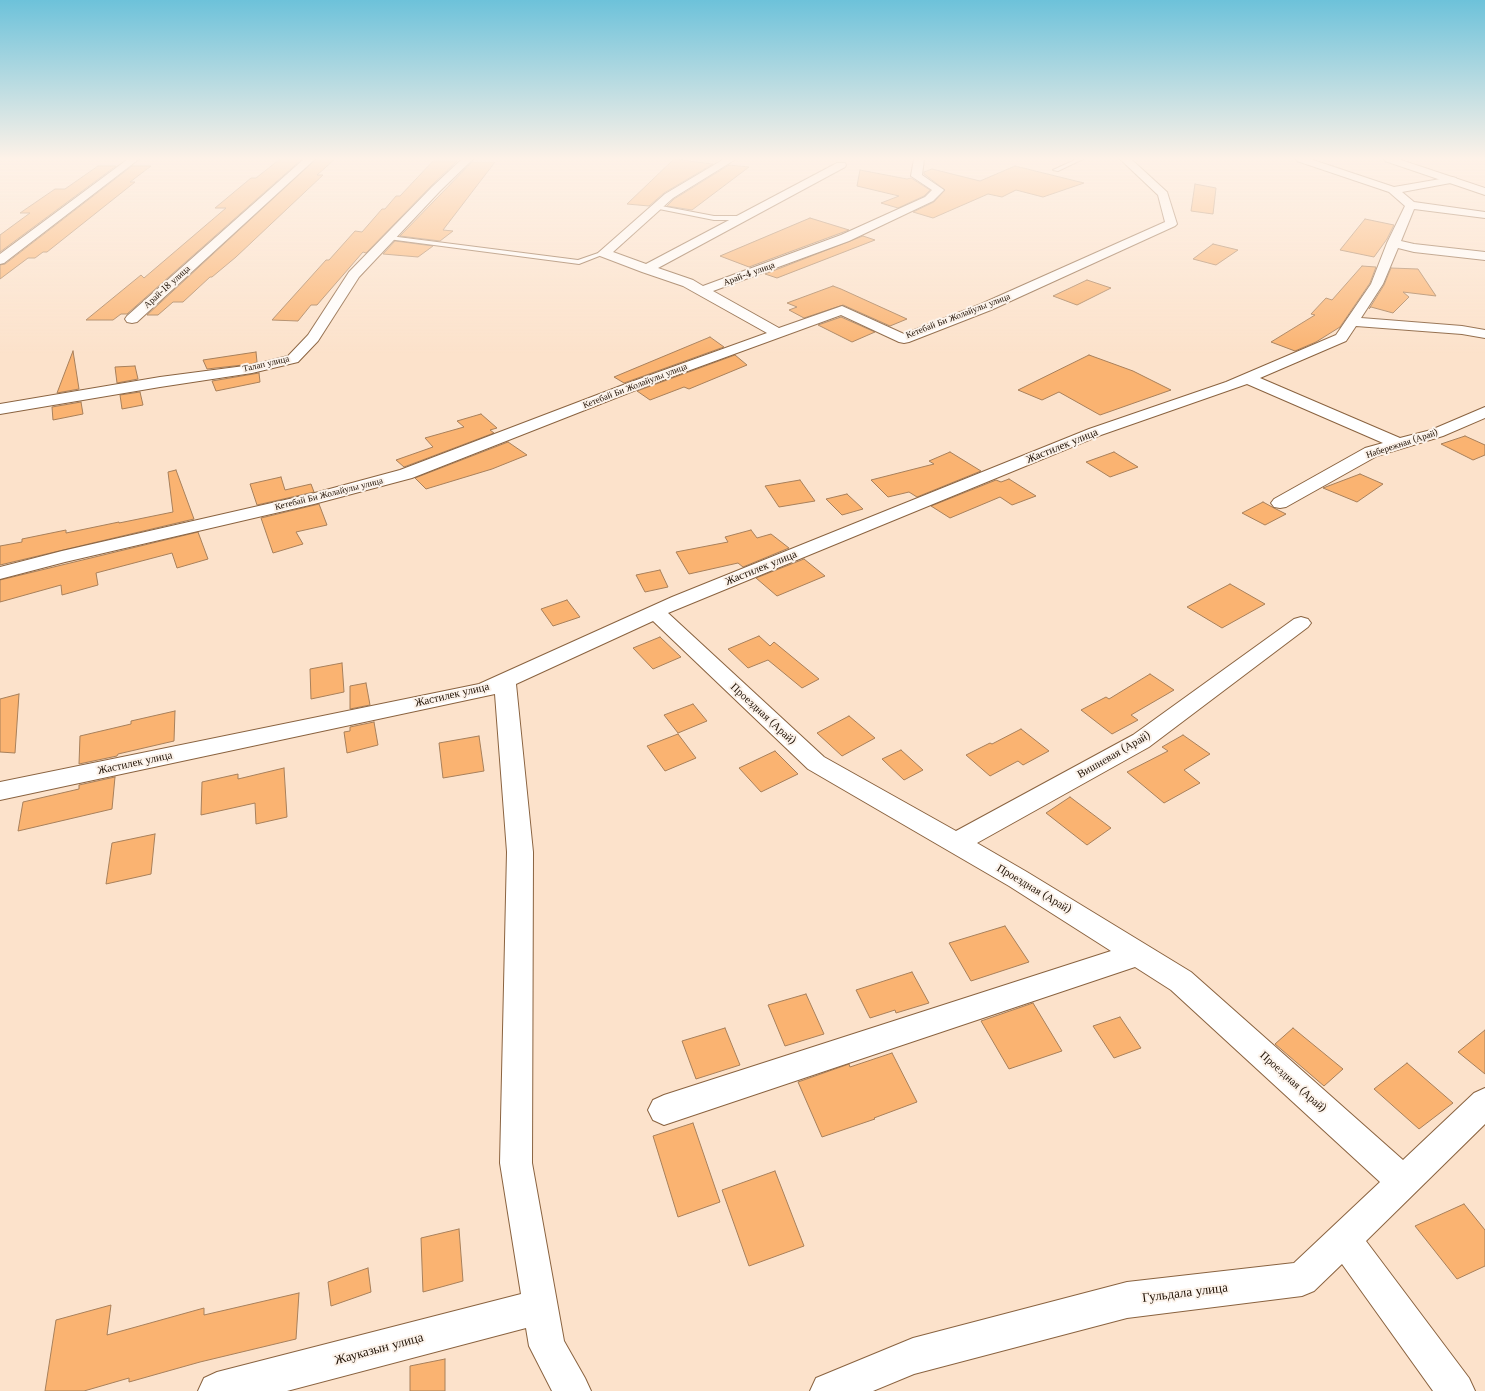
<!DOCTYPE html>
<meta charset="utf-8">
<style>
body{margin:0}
canvas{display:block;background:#fce2cb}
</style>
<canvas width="1485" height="1391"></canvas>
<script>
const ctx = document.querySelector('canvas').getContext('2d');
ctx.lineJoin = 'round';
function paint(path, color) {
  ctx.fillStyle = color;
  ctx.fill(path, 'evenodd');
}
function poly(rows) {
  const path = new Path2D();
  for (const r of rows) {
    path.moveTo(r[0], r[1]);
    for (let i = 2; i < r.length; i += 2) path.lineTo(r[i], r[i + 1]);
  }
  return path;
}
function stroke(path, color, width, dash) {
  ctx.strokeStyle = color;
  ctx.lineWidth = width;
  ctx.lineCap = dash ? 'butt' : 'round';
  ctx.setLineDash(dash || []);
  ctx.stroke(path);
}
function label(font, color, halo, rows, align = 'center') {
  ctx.font = font + ' "Libre Baskerville",serif';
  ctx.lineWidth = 4;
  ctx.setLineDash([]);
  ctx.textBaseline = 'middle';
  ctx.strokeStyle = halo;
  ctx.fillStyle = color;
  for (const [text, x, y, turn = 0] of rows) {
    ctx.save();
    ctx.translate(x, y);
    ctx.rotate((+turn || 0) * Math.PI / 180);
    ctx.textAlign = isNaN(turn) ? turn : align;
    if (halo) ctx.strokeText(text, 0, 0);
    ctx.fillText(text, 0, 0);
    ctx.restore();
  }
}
const building = poly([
 [280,159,302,159,127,314,121,314,113,320,86,320,141,275,144,278,226,208,215,208,251,178,256,178,280,159],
 [316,159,335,159,317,175,323,175,236,257,212,277,210,277,183,302,173,302,158,315,147,315,316,159],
 [674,159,713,164,664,193,649,206,627,204,674,159],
 [433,161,457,161,431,186,366,253,363,252,317,305,311,305,298,321,272,320,326,260,329,260,355,231,362,232,382,209,385,209,396,196,400,196,433,161],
 [472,162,495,162,443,230,453,231,440,241,400,236,472,162],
 [729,165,749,167,692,210,667,206,674,199,729,165],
 [98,166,116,166,0,252,0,235,30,213,20,213,55,189,65,189,98,166],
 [132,166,151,166,130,182,135,182,47,252,43,252,35,258,28,258,0,279,0,265,5,264,132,166],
 [1015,166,1084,183,1043,197,1016,190,1002,197,988,194,933,218,913,212,934,202,945,190,924,174,924,172,932,169,980,181,1015,166],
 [860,170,907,179,911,178,930,190,924,196,898,208,881,203,899,196,857,186,860,170],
 [1195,184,1216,188,1213,214,1191,211,1195,184],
 [810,218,849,230,749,267,720,256,810,218],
 [1365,219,1394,225,1387,239,1374,257,1340,250,1365,219],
 [863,236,875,240,777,278,765,274,863,236],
 [395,241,433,246,418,257,383,254,395,241],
 [1213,244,1238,250,1216,265,1193,259,1213,244],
 [1362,266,1376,267,1370,283,1340,327,1316,342,1295,351,1271,342,1315,315,1311,314,1326,298,1332,300,1362,266],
 [1391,268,1418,269,1436,296,1403,292,1409,297,1393,313,1371,307,1369,309,1384,285,1391,268],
 [1087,280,1111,288,1077,305,1053,296,1087,280],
 [833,286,841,289,907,319,890,326,843,305,804,318,789,310,797,307,787,303,833,286],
 [841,317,875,332,852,342,818,325,841,317],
 [710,337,724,347,624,383,614,377,710,337],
 [73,351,79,389,57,393,73,351],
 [256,352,257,362,252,364,207,369,203,360,256,352],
 [735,355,747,365,689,389,684,387,650,400,637,391,735,355],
 [1089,355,1133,371,1171,390,1100,415,1059,392,1042,400,1018,390,1089,355],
 [135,366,138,379,117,383,115,367,135,366],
 [259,373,260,382,216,391,212,381,259,373],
 [140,392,143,405,122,409,120,395,140,392],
 [81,402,83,414,53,420,52,407,81,402],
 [481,414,497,428,490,430,494,433,404,467,396,460,433,447,425,438,464,427,457,421,481,414],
 [1465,436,1485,445,1485,455,1473,460,1441,444,1465,436],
 [508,442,527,455,492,469,426,489,415,478,508,442],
 [950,452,981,471,917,497,909,492,888,497,871,480,934,464,929,461,950,452],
 [1114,452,1138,467,1110,477,1086,462,1114,452],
 [176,470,194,519,0,565,0,546,22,542,22,539,66,530,66,533,119,522,119,523,173,512,168,472,176,470],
 [1360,474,1383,484,1357,502,1323,488,1360,474],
 [281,477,285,490,311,484,314,492,257,505,250,484,281,477],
 [1009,479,1036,496,1012,505,1000,497,950,518,931,506,996,480,1001,482,1009,479],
 [800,480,815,501,779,507,765,486,800,480],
 [847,494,863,509,842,515,826,499,847,494],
 [1263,502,1274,508,1286,514,1265,525,1242,513,1263,502],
 [319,504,327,525,296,532,303,544,273,553,261,518,319,504],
 [751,530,757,538,771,534,789,548,743,567,738,563,689,574,676,552,728,542,725,537,751,530],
 [198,532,208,559,177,568,172,553,96,573,98,585,62,595,61,585,0,602,0,580,198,532],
 [804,559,825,576,777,596,756,578,804,559],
 [660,570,668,587,645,592,636,575,660,570],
 [1230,584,1265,604,1222,628,1187,607,1230,584],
 [567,600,580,617,553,626,541,609,567,600],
 [759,636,770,646,774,642,819,679,802,688,768,660,748,668,728,649,759,636],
 [660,637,681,657,653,669,633,648,660,637],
 [342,663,344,692,311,699,310,669,342,663],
 [1150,674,1174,690,1131,715,1138,720,1112,734,1081,710,1106,697,1109,699,1150,674],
 [366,683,370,705,350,709,350,686,366,683],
 [19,694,15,753,0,752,0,699,19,694],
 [693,704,707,721,678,733,664,715,693,704],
 [175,711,174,741,118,754,117,756,79,764,80,736,131,724,131,721,175,711],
 [849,716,875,738,842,756,817,733,849,716],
 [374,722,378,745,347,753,344,732,350,731,350,727,374,722],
 [1021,729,1049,751,1023,765,1018,761,990,776,966,755,990,743,992,744,1021,729],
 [678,734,696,758,665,771,647,746,678,734],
 [1183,735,1210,754,1184,770,1200,783,1164,803,1127,772,1168,751,1162,747,1183,735],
 [479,736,484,771,443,778,439,743,479,736],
 [901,750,923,770,904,780,882,759,901,750],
 [775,751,798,774,761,792,739,768,775,751],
 [284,768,287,817,256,824,255,803,201,815,202,782,238,774,238,779,284,768],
 [115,777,112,809,18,831,23,802,79,789,79,785,115,777],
 [1070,797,1111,828,1087,845,1046,813,1070,797],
 [155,834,151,874,106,884,112,843,155,834],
 [1005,926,1029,962,971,981,949,943,1005,926],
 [912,972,929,1003,896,1013,895,1010,870,1018,856,990,912,972],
 [806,994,824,1034,785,1046,768,1005,806,994],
 [1033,1003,1062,1051,1009,1069,981,1021,1033,1003],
 [1120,1017,1141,1048,1114,1058,1093,1026,1120,1017],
 [725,1028,740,1065,696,1079,682,1041,725,1028],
 [1293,1028,1343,1069,1324,1086,1275,1044,1293,1028],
 [1485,1030,1485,1074,1458,1052,1485,1030],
 [892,1053,917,1102,874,1118,875,1119,822,1137,798,1082,849,1064,850,1067,892,1053],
 [1407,1063,1453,1103,1419,1129,1374,1089,1407,1063],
 [693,1123,720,1202,678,1217,653,1136,693,1123],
 [775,1171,804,1246,749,1266,722,1190,775,1171],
 [1464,1204,1485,1230,1485,1266,1457,1279,1415,1226,1464,1204],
 [459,1229,463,1281,423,1292,421,1238,459,1229],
 [368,1268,371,1292,331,1306,328,1282,368,1268],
 [299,1293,296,1339,200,1362,129,1382,129,1378,84,1391,45,1391,56,1320,111,1305,107,1335,204,1308,204,1315,299,1293],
 [445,1359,445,1391,410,1391,410,1366,445,1359]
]);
const service = poly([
 [1077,159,1083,159,1058,171,1053,170,1077,159],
 [656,205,714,216,741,216,744,218,741,220,714,220,654,208,653,207,656,205],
 [390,236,578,260,604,251,607,253,579,264,388,239,388,237,390,236]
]);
const minor = poly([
 [128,159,139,159,4,263,0,264,0,254,128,159],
 [304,159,315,159,137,322,132,323,127,322,125,319,127,316,304,159],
 [462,159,473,159,440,191,359,277,318,341,298,362,252,373,160,387,0,414,0,404,160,377,252,365,288,356,308,335,349,272,432,187,462,159],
 [724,159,736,159,673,198,613,252,646,264,837,163,845,163,846,165,845,167,658,268,693,280,703,286,841,235,925,197,932,190,911,176,914,159,924,159,922,175,944,190,933,201,849,241,713,291,779,328,842,306,904,334,981,304,1165,222,1158,195,1120,159,1131,159,1167,192,1177,224,1175,226,991,310,909,342,904,343,899,342,841,315,641,388,412,478,314,504,65,562,0,579,0,567,62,551,311,494,400,470,631,382,767,333,683,286,642,272,600,256,598,253,665,194,724,159],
 [1296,159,1310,159,1394,187,1452,177,1456,178,1457,180,1456,182,1402,192,1414,202,1485,212,1485,218,1414,209,1401,241,1414,244,1485,252,1485,260,1414,252,1398,248,1383,284,1361,318,1462,326,1485,330,1485,338,1462,334,1356,326,1346,341,1260,378,1400,438,1431,430,1485,407,1485,418,1443,436,1377,456,1286,507,1280,508,1274,507,1271,503,1274,499,1365,448,1383,443,1247,384,1101,435,668,613,824,757,956,831,1133,735,1294,619,1301,617,1308,619,1311,623,1308,627,1149,747,977,843,1027,872,1191,972,1403,1160,1474,1093,1485,1088,1485,1124,1366,1241,1469,1378,1475,1391,1433,1391,1342,1264,1314,1291,1302,1296,1127,1318,914,1374,873,1391,810,1391,816,1378,913,1338,1127,1282,1294,1263,1380,1182,1171,990,1135,967,664,1125,653,1120,648,1110,653,1100,664,1095,1111,951,1009,886,808,769,653,621,516,684,533,852,532,1163,564,1341,585,1378,591,1391,552,1391,529,1346,526,1328,287,1391,198,1391,204,1378,217,1372,521,1294,500,1163,507,852,495,694,0,800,0,782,479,684,672,597,1089,429,1226,382,1336,335,1371,284,1387,243,1405,206,1389,192,1297,161,1296,159]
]);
const tertiary = poly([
 [1384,159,1398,159,1485,188,1485,195,1385,161,1384,159]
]);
const farStreetnames = [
 ["Арай-4 улица",749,274,-20],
 ["Арай-18 улица",167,287,-42],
 ["Кетебай Би Жолайулы улица",958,316,-21],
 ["Талап улица",266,364,-13],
 ["Кетебай Би Жолайулы улица",635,386,-21],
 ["Набережная (Арай)",1402,444,-18],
 ["Кетебай Би Жолайулы улица",329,494,-14]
];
const streetNames = [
 ["Жастилек улица",1062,446,-22],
 ["Жастилек улица",761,568,-22],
 ["Жастилек улица",452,695,-13],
 ["Проездная (Арай)",763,714,43],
 ["Вишневая (Арай)",1114,755,-30],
 ["Жастилек улица",135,763,-12],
 ["Проездная (Арай)",1034,889,31],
 ["Проездная (Арай)",1293,1082,42]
];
const nearStreetnames = [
 ["Гульдала улица",1185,1293,-7],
 ["Жауказын улица",379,1349,-15]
];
paint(building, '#fab371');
stroke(building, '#a8805b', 1);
stroke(service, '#8a6340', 2);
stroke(minor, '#8a6340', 2);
stroke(tertiary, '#8a6340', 2);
paint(service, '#fff');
paint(minor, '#fff');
paint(tertiary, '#fff');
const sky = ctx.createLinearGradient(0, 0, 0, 353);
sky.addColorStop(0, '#6dc2da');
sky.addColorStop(0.45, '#fef2e8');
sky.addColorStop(1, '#fef2e800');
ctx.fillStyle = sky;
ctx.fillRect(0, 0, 1485, 353);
label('9px', '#201104', '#fcf3eb', farStreetnames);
label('11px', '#201104', '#fcf3eb', streetNames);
label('13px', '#201104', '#fcf3eb', nearStreetnames);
</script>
